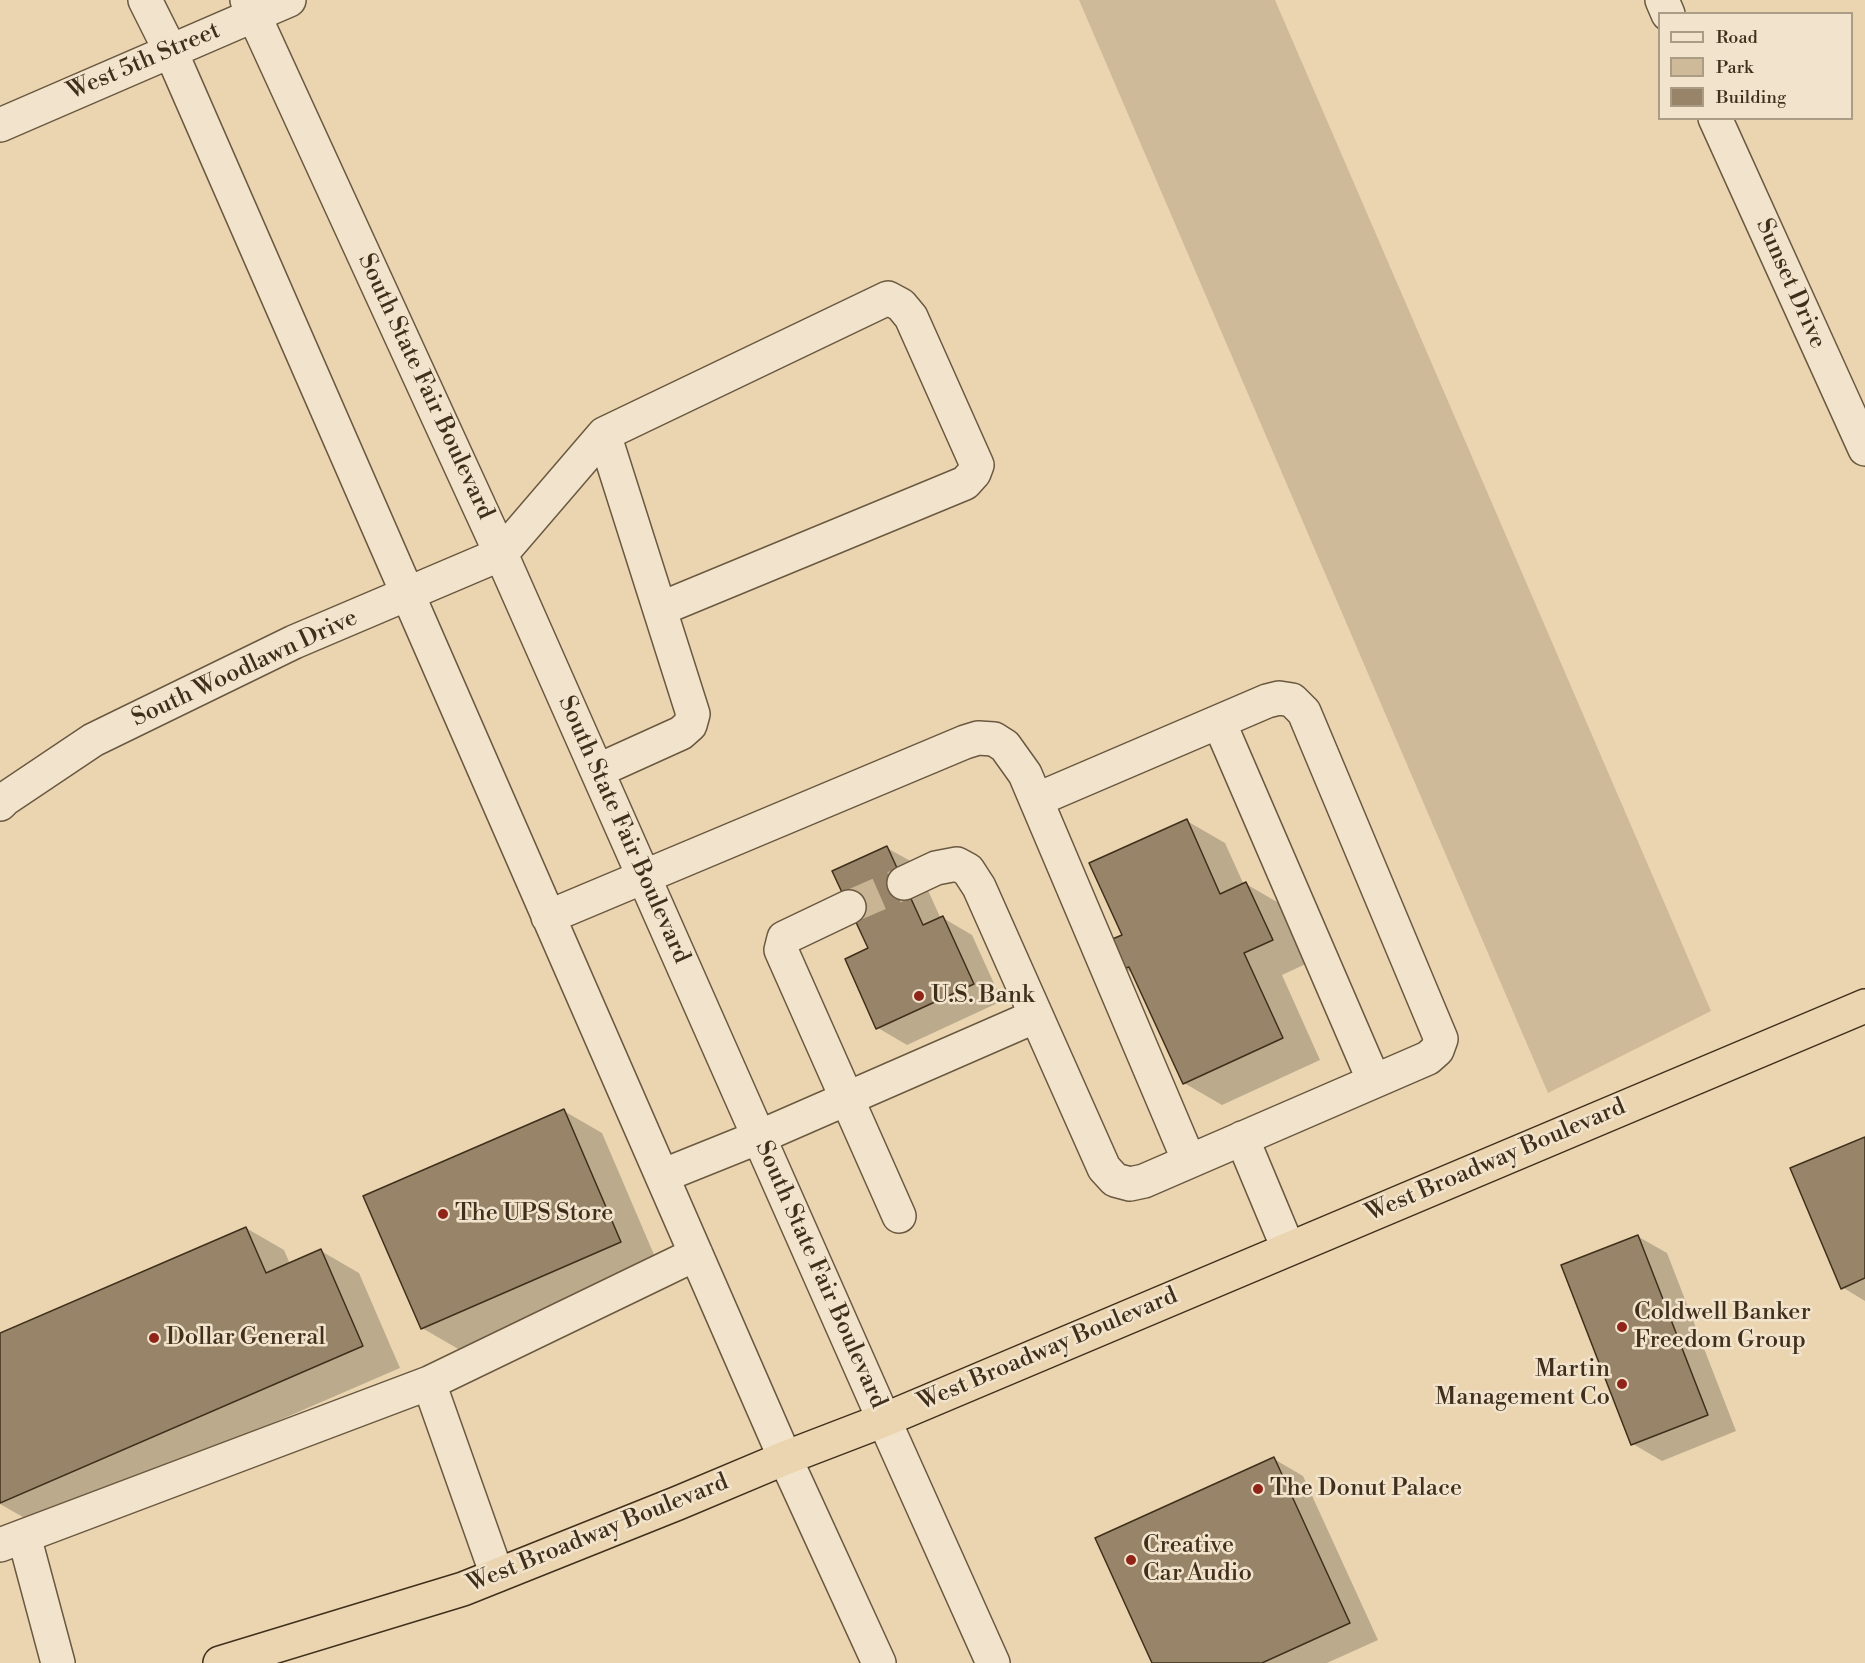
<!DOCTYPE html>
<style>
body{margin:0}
#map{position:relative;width:1865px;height:1663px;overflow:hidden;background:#ebd5b1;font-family:"Libre Bodoni",serif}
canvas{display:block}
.legend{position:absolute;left:1658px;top:12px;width:195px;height:108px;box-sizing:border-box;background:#f2e4cc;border:2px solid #aa9c85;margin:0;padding:8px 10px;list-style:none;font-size:18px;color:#3f2f1b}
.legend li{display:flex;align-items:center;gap:12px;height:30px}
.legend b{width:30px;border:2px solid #aa9c85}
</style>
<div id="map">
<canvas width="1865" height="1663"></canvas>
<ul class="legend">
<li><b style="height:8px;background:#f2e4cc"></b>Road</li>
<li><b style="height:16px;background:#ceb998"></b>Park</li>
<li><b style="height:16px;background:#988569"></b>Building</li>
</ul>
</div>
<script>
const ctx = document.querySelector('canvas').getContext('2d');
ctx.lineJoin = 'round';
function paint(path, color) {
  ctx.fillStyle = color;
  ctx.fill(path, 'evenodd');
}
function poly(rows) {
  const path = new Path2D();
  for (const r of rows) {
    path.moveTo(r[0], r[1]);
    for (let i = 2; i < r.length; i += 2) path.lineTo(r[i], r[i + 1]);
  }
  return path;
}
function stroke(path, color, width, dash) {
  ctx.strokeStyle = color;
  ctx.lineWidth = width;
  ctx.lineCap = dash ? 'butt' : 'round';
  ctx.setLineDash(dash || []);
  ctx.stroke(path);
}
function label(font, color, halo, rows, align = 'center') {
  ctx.font = font + ' "Libre Bodoni",serif';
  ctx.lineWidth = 5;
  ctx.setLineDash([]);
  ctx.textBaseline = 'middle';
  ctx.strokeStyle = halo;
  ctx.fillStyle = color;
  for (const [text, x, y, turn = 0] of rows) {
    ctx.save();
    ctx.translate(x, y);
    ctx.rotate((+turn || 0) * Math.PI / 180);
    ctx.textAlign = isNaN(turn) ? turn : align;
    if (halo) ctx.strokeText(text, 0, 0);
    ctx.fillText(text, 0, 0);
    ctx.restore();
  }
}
const green = poly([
 [1079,0,1275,0,1711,1011,1548,1093]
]);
const shadow = poly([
 [1187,821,1225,843,1244,885,1246,884,1284,906,1310,962,1282,975,1320,1060,1222,1105,1184,1083,1134,974,1124,968,1124,936],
 [887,848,916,864,941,919,943,918,972,935,1002,1001,907,1045,878,1028,870,949],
 [564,1111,602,1133,658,1264,460,1350,422,1328],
 [1865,1138,1865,1301,1842,1287],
 [246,1228,284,1250,290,1264,321,1251,359,1273,400,1368,37,1525,0,1504,0,1335],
 [1637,1236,1667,1253,1736,1431,1662,1461,1633,1444],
 [1274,1459,1303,1476,1378,1640,1327,1663,1154,1663]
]);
const building = poly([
 [1187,819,1220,894,1246,882,1273,940,1244,953,1283,1038,1183,1084,1129,967,1123,969,1110,940,1122,935,1089,863,1187,819],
 [887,846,923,925,943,916,974,984,876,1029,845,959,868,948,832,871,887,846],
 [564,1109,621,1242,421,1329,363,1196,564,1109],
 [1865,1137,1865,1278,1841,1289,1790,1168,1865,1137],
 [246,1227,266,1273,321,1249,363,1346,0,1503,0,1333,246,1227],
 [1638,1235,1708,1415,1631,1445,1561,1265,1638,1235],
 [1274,1457,1350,1623,1262,1663,1152,1663,1095,1538,1274,1457]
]);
const minorTunnel = poly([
 [849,907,904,883]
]);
const minor = poly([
 [145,0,171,52,785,1458,879,1663],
 [247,0,501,554,884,1420,993,1663],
 [1662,0,1668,14],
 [1715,118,1865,449],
 [0,125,289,0],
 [1219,722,1374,1081],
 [597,771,681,733,690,725,693,714,604,434],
 [0,804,5,799,93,740,294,642,501,554,604,434,888,298,901,305,911,317,977,465,974,473,965,483,660,609],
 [904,883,936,868,957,864,968,870,979,887,1104,1168,1115,1180,1130,1184,1144,1181,1428,1058,1437,1050,1441,1039,1304,712,1292,700,1279,698,1267,701,1036,800],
 [849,907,784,938,781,950,899,1216],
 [548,917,965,742,978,738,994,739,1005,746,1025,774,1189,1161],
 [1242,1138,1288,1248],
 [662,1176,759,1137,1036,1016],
 [429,1383,497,1575],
 [24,1536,58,1663],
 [0,1545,429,1383,696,1254]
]);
const highway = poly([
 [220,1663,463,1589,678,1503,785,1458,884,1420,1865,1006]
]);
const markers = [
 [919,996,6,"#8f2418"],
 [443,1214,6,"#8f2418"],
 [1622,1327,6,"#8f2418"],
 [154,1338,6,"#8f2418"],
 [1622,1384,6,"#8f2418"],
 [1258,1489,6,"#8f2418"],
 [1131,1560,6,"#8f2418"]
];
const streetNames = [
 ["West 5th Street",144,62,-23],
 ["Sunset Drive",1790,284,66],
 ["South State Fair Boulevard",425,387,65],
 ["South Woodlawn Drive",245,669,-25],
 ["South State Fair Boulevard",623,830,66],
 ["West Broadway Boulevard",1496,1161,-23],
 ["South State Fair Boulevard",820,1275,66],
 ["West Broadway Boulevard",1048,1350,-23],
 ["West Broadway Boulevard",598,1534,-22]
];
const poiNames = [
 ["U.S. Bank",931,996],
 ["The UPS Store",455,1214],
 ["Coldwell Banker",1634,1313],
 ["Freedom Group",1634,1341],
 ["Dollar General",166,1338],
 ["Martin",1610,1370,"right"],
 ["Management Co",1610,1398,"right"],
 ["The Donut Palace",1270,1489],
 ["Creative",1143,1546],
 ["Car Audio",1143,1574]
];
paint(green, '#ceb998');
paint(shadow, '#0003');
paint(building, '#988569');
stroke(building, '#3f2f1b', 1.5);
stroke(minorTunnel, '#c9b493', 33, [33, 16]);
stroke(minor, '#6a5840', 36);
stroke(highway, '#3f2f1b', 36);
stroke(minor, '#f2e4cc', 33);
stroke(highway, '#ebd5b1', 33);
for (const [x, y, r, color] of markers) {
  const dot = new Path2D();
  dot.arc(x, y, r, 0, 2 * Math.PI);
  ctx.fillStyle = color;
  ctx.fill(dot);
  stroke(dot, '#f2e4cc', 2);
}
label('24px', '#3f2f1b', '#f2e4cc', streetNames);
label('24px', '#3f2f1b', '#f2e4cc', poiNames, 'left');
</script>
